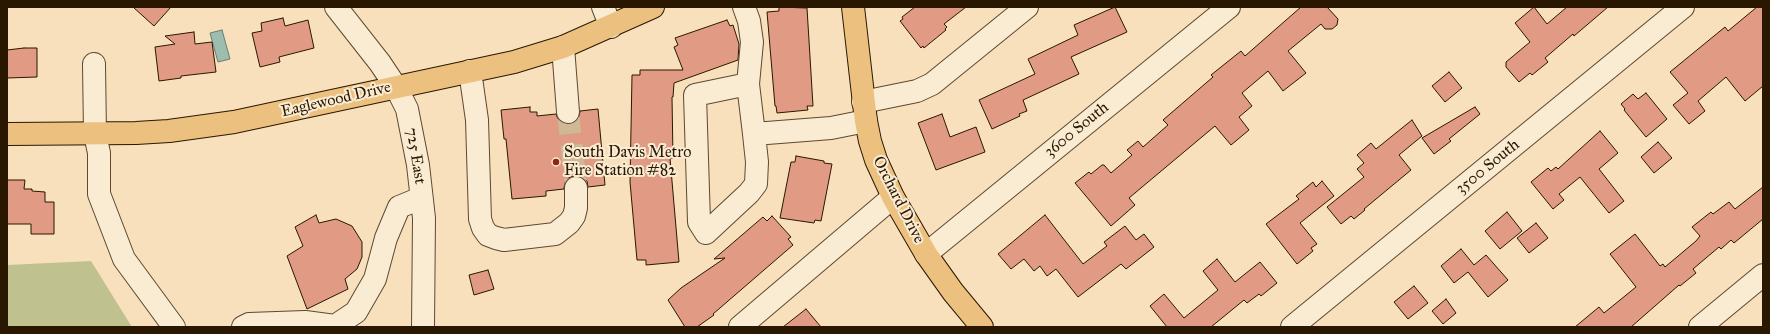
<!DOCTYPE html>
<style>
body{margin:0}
#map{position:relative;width:1770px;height:334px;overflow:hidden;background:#f8e0bc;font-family:"IM FELL Great Primer",serif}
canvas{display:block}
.frame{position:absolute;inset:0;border:8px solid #291700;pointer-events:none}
</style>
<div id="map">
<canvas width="1770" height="334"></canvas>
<div class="frame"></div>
</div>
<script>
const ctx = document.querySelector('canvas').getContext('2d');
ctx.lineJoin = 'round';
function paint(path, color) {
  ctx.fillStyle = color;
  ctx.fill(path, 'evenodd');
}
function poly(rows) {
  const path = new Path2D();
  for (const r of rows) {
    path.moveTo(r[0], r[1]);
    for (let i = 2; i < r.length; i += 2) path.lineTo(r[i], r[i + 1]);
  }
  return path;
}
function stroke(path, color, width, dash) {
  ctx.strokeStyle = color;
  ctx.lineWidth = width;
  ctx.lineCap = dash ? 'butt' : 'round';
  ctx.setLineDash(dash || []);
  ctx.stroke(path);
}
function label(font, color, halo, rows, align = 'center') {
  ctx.font = font + ' "IM FELL Great Primer",serif';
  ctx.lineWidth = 4;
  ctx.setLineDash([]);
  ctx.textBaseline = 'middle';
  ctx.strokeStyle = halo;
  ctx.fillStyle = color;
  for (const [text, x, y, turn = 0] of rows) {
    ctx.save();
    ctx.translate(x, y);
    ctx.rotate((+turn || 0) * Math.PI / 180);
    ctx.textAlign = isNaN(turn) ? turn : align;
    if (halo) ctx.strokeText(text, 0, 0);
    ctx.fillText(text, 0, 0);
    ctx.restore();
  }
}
const green = poly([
 [91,261,132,327,7,327,7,265]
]);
const water = poly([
 [222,30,230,59,218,62,210,33,222,30]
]);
const building = poly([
 [133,7,171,7,154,26,133,7],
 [779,7,807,8,813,106,807,106,808,110,777,113,776,106,775,106,767,12,779,11,779,7],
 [915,7,966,7,944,24,947,27,945,29,946,30,924,48,923,46,921,48,900,21,903,19,902,17,915,7],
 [1115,7,1127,32,1071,57,1079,74,1023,100,1027,111,1019,114,1020,116,992,129,979,100,1035,74,1028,59,1078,35,1074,25,1115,7],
 [1301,7,1327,7,1338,19,1337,25,1332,29,1325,29,1321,24,1288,51,1306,73,1283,91,1268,71,1242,93,1252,106,1239,117,1249,130,1231,145,1215,126,1129,198,1135,205,1111,226,1075,183,1089,172,1091,174,1102,165,1104,165,1111,173,1132,155,1127,150,1138,141,1143,147,1168,125,1163,120,1213,77,1211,75,1241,51,1245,56,1301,7],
 [1534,7,1547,24,1567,7,1608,7,1574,36,1573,34,1545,58,1548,62,1532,75,1530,73,1519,82,1506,67,1506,62,1530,42,1515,23,1534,7],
 [1757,7,1763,7,1763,86,1745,101,1726,77,1698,101,1705,111,1689,124,1673,105,1688,93,1670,72,1725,27,1728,31,1757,7],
 [283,18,285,26,308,20,314,48,279,57,280,62,260,67,252,33,262,31,261,23,283,18],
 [727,20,730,26,733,25,739,44,738,60,674,83,673,97,672,97,673,158,670,158,679,262,646,265,646,260,637,260,630,182,632,75,640,75,640,70,683,70,674,47,678,45,675,38,727,20],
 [194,32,195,44,212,42,216,72,181,76,181,78,159,81,155,47,175,44,165,36,194,32],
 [24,48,37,48,37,77,7,78,7,50,24,48],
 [1449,72,1462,88,1445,102,1432,86,1449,72],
 [1646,93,1667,119,1646,137,1624,110,1625,109,1621,104,1633,94,1638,99,1646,93],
 [530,107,530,112,537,112,537,116,556,114,558,119,562,123,569,124,575,122,579,117,580,111,598,109,605,185,588,187,587,181,583,177,576,176,570,177,565,181,564,189,546,191,546,196,512,199,506,139,504,139,501,110,530,107],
 [1475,107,1480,114,1449,139,1451,141,1434,154,1422,138,1475,107],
 [942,114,950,137,976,127,985,152,936,170,918,123,942,114],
 [1412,120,1422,136,1399,155,1411,170,1364,209,1365,210,1354,219,1351,216,1341,224,1327,207,1364,177,1357,169,1364,163,1357,155,1371,143,1376,149,1412,120],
 [1600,131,1618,153,1599,169,1624,201,1609,213,1580,177,1559,194,1564,200,1553,209,1531,182,1548,168,1551,171,1556,167,1558,169,1600,131],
 [1658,142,1672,158,1654,173,1641,157,1658,142],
 [796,156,824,161,824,163,832,164,821,221,815,220,814,223,780,218,791,162,795,162,796,156],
 [7,180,25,180,24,189,32,189,32,191,45,192,45,202,54,202,54,234,31,234,31,224,7,224,7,180],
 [1322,181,1334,196,1300,223,1317,244,1311,248,1313,251,1297,264,1266,224,1299,199,1296,196,1313,182,1316,187,1322,181],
 [1763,187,1763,219,1734,243,1731,240,1721,249,1719,247,1693,269,1696,273,1680,286,1679,285,1631,327,1575,327,1599,307,1604,313,1636,287,1610,254,1635,234,1660,266,1663,264,1665,267,1696,241,1700,236,1692,227,1711,212,1713,214,1729,202,1735,209,1763,187],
 [1507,212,1522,231,1500,249,1485,231,1507,212],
 [316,215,319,223,336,219,352,226,362,242,362,257,357,269,345,279,348,289,307,309,287,256,303,246,295,227,316,215],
 [1045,215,1083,264,1107,246,1104,242,1125,226,1136,240,1144,234,1154,247,1126,269,1121,264,1078,297,1056,269,1047,276,1040,266,1034,271,1024,259,1011,269,998,254,1045,215],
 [772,216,791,237,788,239,793,245,713,314,714,315,697,327,685,327,668,300,681,288,725,258,714,259,763,217,767,221,772,216],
 [1536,223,1548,238,1529,253,1517,238,1536,223],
 [1461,249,1474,265,1486,255,1508,280,1488,297,1468,272,1454,283,1441,266,1461,249],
 [1217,259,1235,282,1260,262,1277,283,1261,296,1259,294,1247,303,1244,300,1211,327,1167,327,1150,306,1164,294,1184,318,1218,290,1203,271,1217,259],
 [488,270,494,289,474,295,469,275,488,270],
 [1414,286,1428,303,1408,319,1394,302,1414,286],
 [1446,299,1456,313,1443,324,1432,311,1446,299],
 [806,309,821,327,783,327,806,309]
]);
const minorTunnel = poly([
 [568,112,576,188]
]);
const minor = poly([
 [336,7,380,63,396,87,407,109,418,165,424,218,423,327],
 [603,7,611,27],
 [744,7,749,21,752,42,748,84,754,134,831,128,866,121],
 [563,47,568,112],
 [94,64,95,134,99,153,99,194,124,259,174,327],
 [470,71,477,120,480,219,483,228,488,235,496,238,504,240,555,234,569,223,574,216,576,208,576,188],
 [748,84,695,95,699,222,706,233,749,193,756,184,757,162,754,134],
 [863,102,917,91,932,84,1027,7],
 [926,254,1229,7],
 [243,327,249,324,305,322,335,326,356,312,375,279,386,238,399,207,421,198],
 [740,327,893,197],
 [1292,327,1683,7],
 [1700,327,1763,275]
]);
const major = poly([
 [853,7,866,121,870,141,876,160,893,197,926,254,953,292,982,327],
 [7,134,136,133,169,131,234,122,514,62,563,47,653,7]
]);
const markers = [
 [556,162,4,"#8f2418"]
];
const streetNames = [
 ["Eaglewood Drive",336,100,-13],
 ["3600 South",1077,130,-39],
 ["725 East",415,156,81],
 ["3500 South",1488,167,-39],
 ["Orchard Drive",898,200,63]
];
const poiNames = [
 ["South Davis Metro",564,153],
 ["Fire Station #82",564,171]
];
paint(green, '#bfc28f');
paint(water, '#9dbdb0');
stroke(water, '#6f7b6a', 1);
paint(building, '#e19a83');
stroke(building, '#291700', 1);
stroke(minorTunnel, '#cfb896', 22, [22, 11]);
stroke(minor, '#5d492f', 24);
stroke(major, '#291700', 24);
stroke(minor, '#faebd3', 22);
stroke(major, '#ecc07e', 22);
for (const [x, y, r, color] of markers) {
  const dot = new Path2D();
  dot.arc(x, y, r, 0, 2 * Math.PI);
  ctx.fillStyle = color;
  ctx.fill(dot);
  stroke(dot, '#faebd3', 1.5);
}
label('16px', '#291700', '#faebd3', streetNames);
label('16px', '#291700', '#faebd3', poiNames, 'left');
</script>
